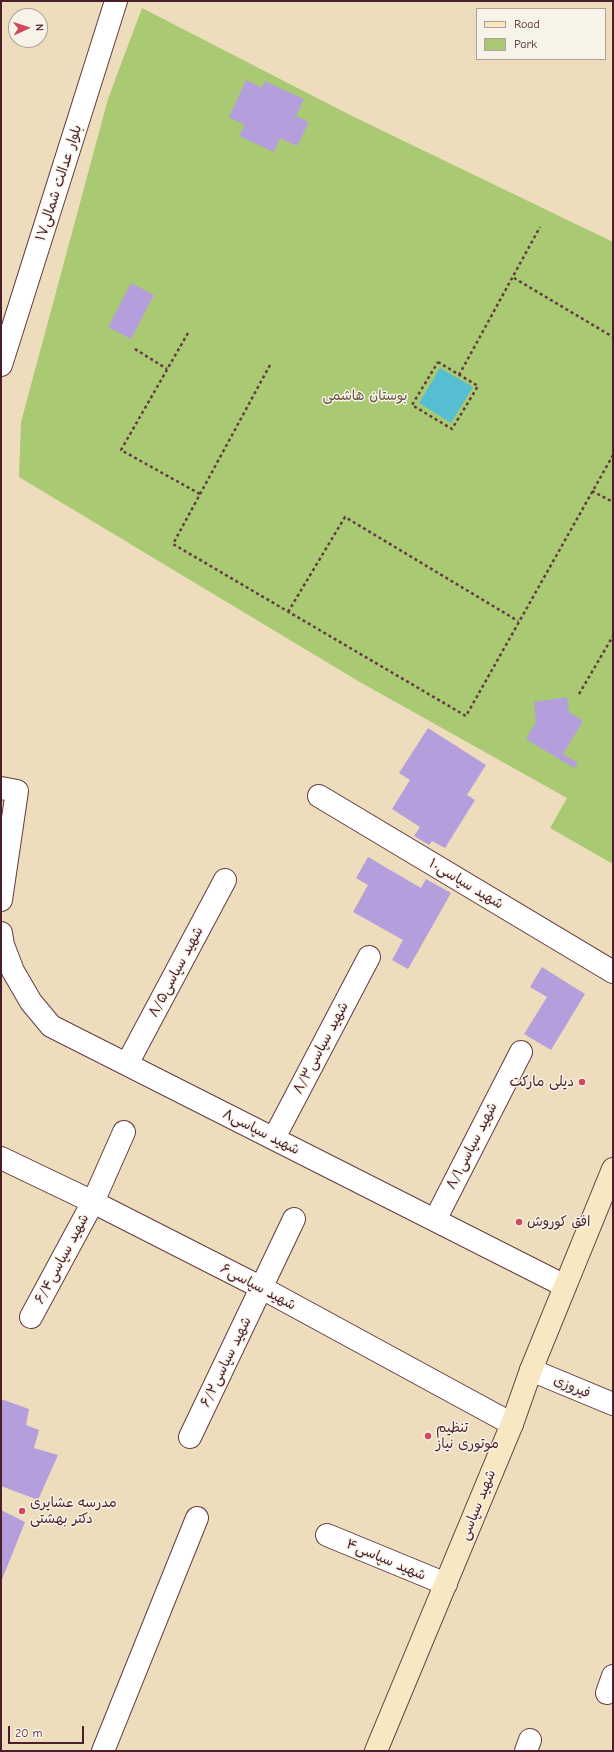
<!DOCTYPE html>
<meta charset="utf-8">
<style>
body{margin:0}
#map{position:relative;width:614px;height:1752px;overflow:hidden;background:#eeddbc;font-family:"Comic Neue",sans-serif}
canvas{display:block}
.frame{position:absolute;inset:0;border:2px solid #4a1f2b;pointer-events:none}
.legend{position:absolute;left:476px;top:8px;width:130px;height:52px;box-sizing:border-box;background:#f7f3e8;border:1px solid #b29e9c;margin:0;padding:5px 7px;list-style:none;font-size:12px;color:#4a1f2b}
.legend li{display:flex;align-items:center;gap:8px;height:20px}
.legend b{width:20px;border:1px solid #b29e9c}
.north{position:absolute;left:8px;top:8px;width:40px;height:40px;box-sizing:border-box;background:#f7f3e8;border:1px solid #b29e9c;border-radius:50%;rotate:87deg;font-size:11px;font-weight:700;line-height:16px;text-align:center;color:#4a1f2b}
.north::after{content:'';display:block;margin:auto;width:14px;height:18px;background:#d1495b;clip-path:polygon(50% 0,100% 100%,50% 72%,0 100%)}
.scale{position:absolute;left:8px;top:1726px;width:76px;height:18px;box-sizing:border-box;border:2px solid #4a1f2b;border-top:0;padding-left:5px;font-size:12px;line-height:14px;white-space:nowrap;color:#4a1f2b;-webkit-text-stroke:3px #f7f3e8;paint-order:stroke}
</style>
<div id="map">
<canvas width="614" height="1752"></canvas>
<div class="frame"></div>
<ul class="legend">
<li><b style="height:5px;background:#f7e8c3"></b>Road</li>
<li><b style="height:11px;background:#a9ca73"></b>Park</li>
</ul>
<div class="north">N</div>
<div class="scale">20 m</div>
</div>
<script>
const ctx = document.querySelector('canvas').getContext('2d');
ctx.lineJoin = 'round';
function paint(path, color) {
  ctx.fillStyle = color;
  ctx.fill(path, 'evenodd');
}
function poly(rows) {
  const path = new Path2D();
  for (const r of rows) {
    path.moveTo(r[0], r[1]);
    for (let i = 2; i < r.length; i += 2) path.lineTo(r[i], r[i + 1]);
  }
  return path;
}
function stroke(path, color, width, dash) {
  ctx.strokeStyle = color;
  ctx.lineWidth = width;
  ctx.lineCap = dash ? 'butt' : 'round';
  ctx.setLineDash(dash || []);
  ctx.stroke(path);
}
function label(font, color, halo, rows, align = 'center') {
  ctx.font = font + ' "Comic Neue","Playpen Sans Arabic",sans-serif';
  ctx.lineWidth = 3;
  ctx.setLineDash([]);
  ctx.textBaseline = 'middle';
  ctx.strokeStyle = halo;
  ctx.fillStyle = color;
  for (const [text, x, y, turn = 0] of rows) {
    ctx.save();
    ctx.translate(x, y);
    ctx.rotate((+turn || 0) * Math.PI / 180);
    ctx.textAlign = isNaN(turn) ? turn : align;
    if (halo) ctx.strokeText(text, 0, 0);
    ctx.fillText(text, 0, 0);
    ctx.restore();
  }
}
const green = poly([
 [142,8,352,116,613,242,613,864,550,828,567,798,358,681,19,477,21,422,108,99]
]);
const water = poly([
 [440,368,473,387,451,423,419,403]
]);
const building = poly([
 [246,80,262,88,265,81,304,99,296,116,309,122,297,146,280,138,274,152,239,136,245,125,229,117],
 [131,283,154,295,131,339,108,327],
 [567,697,569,712,583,721,563,754,578,763,574,768,526,739,536,722,534,702],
 [428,728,486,765,467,795,475,800,445,848,432,841,429,845,414,836,420,827,392,809,410,780,399,773],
 [368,857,421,888,426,879,451,893,408,969,392,960,403,940,353,912,368,885,356,878],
 [542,967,585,994,551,1050,524,1034,547,997,530,987],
 [1,1399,29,1409,26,1425,39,1430,34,1448,58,1455,38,1500,1,1486],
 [1,1510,25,1522,1,1582]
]);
const path = poly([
 [514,278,613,337],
 [188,333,121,450,200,494],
 [135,349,167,369],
 [438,362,478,386,452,429,412,405,438,362],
 [270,365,173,544,466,716,613,455],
 [459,375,540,227],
 [592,491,613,502],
 [288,612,345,517,518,621],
 [579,694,613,636]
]);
const street = poly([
 [1,365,116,1],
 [1,788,17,791,1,900],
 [319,796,613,972],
 [1,933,3,945,13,971,31,1002,51,1026,565,1286],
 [127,1064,225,880],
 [274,1138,369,957],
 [1,1158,93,1202,262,1288,512,1424],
 [435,1220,521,1052],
 [31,1317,93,1202,124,1132],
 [531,1370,613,1404],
 [190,1437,294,1219],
 [327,1535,446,1584],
 [607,1693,613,1676],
 [103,1751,197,1518],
 [526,1751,530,1740]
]);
const secondary = poly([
 [376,1751,512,1424,531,1370,613,1169]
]);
const markers = [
 [582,1082,4,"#d1495b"],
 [519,1222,4,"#d1495b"],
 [428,1436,4,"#d1495b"],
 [22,1511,4,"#d1495b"]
];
const streetNames = [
 ["بلوار عدالت شمالی۱۷",59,183,-72],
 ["شهید سپاسی۱۰",466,884,31],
 ["شهید سپاسی۸/۵",176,972,-62],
 ["شهید سپاسی۸/۳",321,1048,-62],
 ["شهید سپاسی۸",261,1132,27],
 ["شهید سپاسی۸/۱",472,1146,-63],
 ["شهید سپاسی۶/۴",62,1259,-62],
 ["شهید سپاسی۶",258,1287,28],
 ["شهید سپاسی۶/۲",226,1362,-64],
 ["فیروزی",572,1387,23],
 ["شهید سپاسی",478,1505,-68],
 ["شهید سپاسی۴",386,1560,23]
];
const parkNames = [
 ["بوستان هاشمی",365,396]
];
const poiNames = [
 ["دیلی مارکت",574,1082,"right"],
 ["افق کوروش",527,1222],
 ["تنظیم",436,1428],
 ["موتوری نیاز",436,1444],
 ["مدرسه عشایری",30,1503],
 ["دکتر بهشتی",30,1519]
];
paint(green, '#a9ca73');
paint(water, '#56bed3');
paint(building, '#b49fdc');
stroke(street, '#633c41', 24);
stroke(secondary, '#633c41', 24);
stroke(path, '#633c41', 2.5, [3, 3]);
stroke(street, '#fff', 22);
stroke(secondary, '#f7e8c3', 22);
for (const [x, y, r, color] of markers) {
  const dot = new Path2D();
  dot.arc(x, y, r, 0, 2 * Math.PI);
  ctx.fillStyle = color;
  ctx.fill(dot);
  stroke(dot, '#f7f3e8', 1.5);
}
label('14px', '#4a1f2b', '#f7f3e8', streetNames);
label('14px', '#665241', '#f7f3e8', parkNames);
label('14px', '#4a1f2b', '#f7f3e8', poiNames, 'left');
</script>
